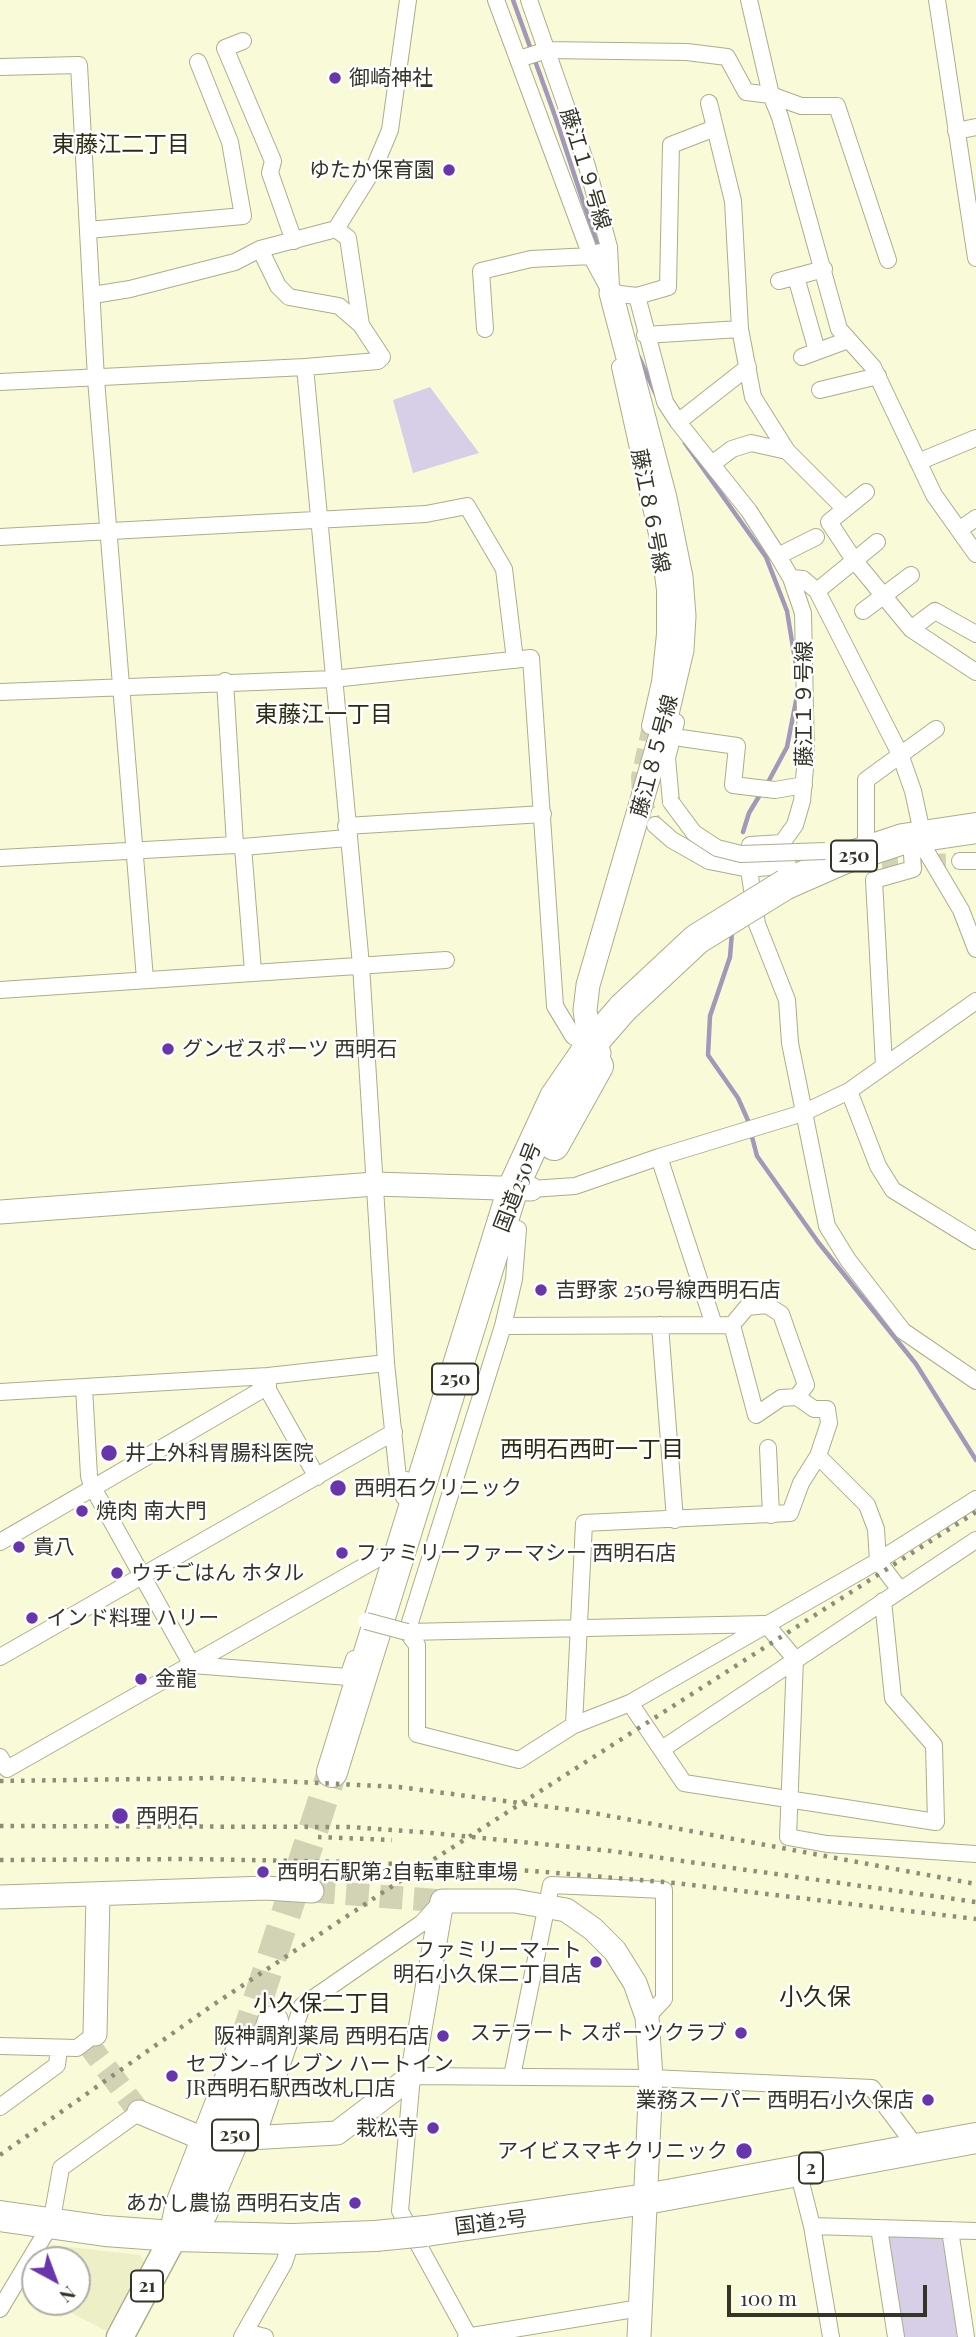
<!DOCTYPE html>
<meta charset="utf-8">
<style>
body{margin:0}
#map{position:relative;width:976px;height:2337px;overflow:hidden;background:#f9fbd8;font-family:"Playfair Display",serif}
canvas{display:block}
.north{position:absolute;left:21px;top:2246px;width:70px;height:70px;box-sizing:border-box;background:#fff;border:2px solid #aeaea9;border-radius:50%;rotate:139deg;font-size:19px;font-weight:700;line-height:28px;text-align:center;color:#343528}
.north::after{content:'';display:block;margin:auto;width:24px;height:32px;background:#6835ac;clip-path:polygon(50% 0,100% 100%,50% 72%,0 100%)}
.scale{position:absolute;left:727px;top:2285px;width:200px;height:32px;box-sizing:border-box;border:4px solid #343528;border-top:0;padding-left:9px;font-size:21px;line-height:24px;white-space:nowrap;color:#343528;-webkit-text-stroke:5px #fff;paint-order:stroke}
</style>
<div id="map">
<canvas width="976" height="2337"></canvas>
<div class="north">N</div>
<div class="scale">100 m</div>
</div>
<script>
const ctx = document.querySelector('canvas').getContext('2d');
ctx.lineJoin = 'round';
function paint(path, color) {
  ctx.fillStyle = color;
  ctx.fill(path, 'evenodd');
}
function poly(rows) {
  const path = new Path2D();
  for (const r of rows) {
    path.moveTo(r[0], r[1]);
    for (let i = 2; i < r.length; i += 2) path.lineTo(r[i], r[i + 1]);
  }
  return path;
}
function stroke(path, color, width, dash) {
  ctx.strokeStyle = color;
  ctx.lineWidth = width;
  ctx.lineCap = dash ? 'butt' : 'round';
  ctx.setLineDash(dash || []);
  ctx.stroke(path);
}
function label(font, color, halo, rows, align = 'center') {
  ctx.font = font + ' "Playfair Display","Noto Sans JP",serif';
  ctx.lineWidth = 5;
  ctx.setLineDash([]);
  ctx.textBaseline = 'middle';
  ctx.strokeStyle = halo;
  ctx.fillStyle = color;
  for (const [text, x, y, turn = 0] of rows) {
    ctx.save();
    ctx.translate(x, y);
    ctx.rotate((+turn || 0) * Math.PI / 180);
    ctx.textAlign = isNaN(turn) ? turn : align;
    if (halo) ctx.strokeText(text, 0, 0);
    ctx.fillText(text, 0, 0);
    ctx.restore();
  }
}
const built = poly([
 [52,2245,140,2255,145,2263,106,2331,64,2309,68,2302,77,2302,77,2260,40,2260]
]);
const green = poly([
 [430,387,479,453,413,473,393,400],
 [888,2237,947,2237,962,2337,900,2337]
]);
const stream = poly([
 [513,0,555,116,598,247],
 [639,357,657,397],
 [685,443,766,557,787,611,796,666],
 [766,786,787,747,797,696],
 [743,832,749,813,761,793],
 [732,932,730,957,710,1016,708,1055,738,1098,750,1125],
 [751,1133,757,1156,818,1242,916,1364,976,1460]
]);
const streetTunnel = poly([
 [650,726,639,777,640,794,655,825],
 [858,864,960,861]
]);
const secondaryTunnel = poly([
 [312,1891,442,1901],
 [86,2041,139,2112]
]);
const highwayTunnel = poly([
 [244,2043,332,1772]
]);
const street = poly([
 [496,0,591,256,611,293],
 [529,0,587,166,609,247,611,287],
 [749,0,771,95,780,117,839,329,873,367,934,495,976,554],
 [937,0,976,258],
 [243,41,225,48,273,161,270,173,294,241],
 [519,59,547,50,687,52,727,57,746,92,771,95,801,106,837,106,888,260],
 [0,67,79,65,96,379,145,979],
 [709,103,733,201,740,329,753,397,787,451],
 [956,131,976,127],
 [336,229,348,238,361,325],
 [88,230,243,216,230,142,198,62],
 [796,277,817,351],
 [779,281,824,269],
 [611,293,637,296,665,402,678,422,749,511,778,556,791,578,803,613,806,757,802,801,795,825,782,843,750,845,749,869,757,924,787,1000,790,1043,827,1226,848,1260,903,1331,976,1381],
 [93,295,130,289,235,262,260,249,336,229,374,168,390,130,408,0],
 [637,296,668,287,671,145,715,128],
 [485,329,481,271,531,259,591,256,600,252],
 [645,335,740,329],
 [802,357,848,340],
 [305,367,361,965,386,1363,398,1478,409,1481,404,1497],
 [620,367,659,543,665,590,665,634,660,682,650,726],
 [0,382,305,367,378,361,382,357,361,325,339,306,289,297,278,286,260,249],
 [820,390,878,376],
 [678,422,748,367],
 [918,462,976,438],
 [712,464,732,449,751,443,787,451,844,508],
 [866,492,829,522,854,560,911,629,976,672],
 [959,530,976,518],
 [0,537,426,514,467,506,504,569,515,660],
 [778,556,816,537],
 [791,578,803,579,817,591,900,754,913,791,926,851,961,910,976,949],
 [817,591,877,542],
 [863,611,911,575],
 [911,629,935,611,976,634],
 [225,681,235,845],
 [0,692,333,679,531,658,555,1006,573,1036,590,1046],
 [681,738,737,746,733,785,775,790,804,785],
 [671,802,667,758,676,722],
 [655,825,672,840,709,861,749,869,788,865],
 [346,826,543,814],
 [866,843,866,780,936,729],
 [243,847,253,971],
 [0,858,235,845,243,847,347,838],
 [960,861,976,861],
 [0,990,446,960],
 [884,1066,874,880,913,869,912,855],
 [849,1091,878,1166,893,1190,976,1241],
 [659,1157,714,1325],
 [531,1189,575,1186,659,1157,803,1113,849,1091,976,1001],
 [660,1325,675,1520],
 [732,1325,747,1307,767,1305,781,1314,806,1385,797,1397],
 [503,1326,732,1325],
 [268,1376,268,1390,317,1477],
 [84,1387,89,1476,92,1486,192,1665],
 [0,1392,268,1376,386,1363],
 [768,1448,771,1515],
 [818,1456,867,1505,876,1529,878,1561,900,1590],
 [0,1542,258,1392,268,1376],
 [766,1624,795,1659,788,1837,827,1844,976,1854],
 [407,1632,417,1645,417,1734,519,1760,574,1725,630,1703,878,1561,976,1499],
 [407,1632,503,1326,514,1279,518,1229],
 [407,1632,764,1624],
 [0,1657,394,1432],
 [192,1665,348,1677,354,1659],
 [630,1703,684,1783,936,1822,934,1745,893,1698,883,1601],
 [574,1725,584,1523,790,1513,801,1483,818,1456,829,1423,827,1409,814,1409,797,1397,781,1398,756,1415,732,1325],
 [662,1749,976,1540],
 [0,1757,7,1769,384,1555],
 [0,2046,77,2048,95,2034],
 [512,2076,551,1885,664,1890,664,1999,647,2017],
 [0,2107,57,2065,59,2048],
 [257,2137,302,2006,422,1923,442,1901],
 [798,2171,812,2226,831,2337],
 [812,2226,976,2231],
 [879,2228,896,2337],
 [950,2230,966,2337],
 [0,2309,51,2224,61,2168,139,2112],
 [245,2332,265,2337],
 [242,2337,284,2263,292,2239],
 [466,2337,640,2308],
 [469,2337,400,2211,412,2076,651,2078,872,2088,917,2148]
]);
const secondary = poly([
 [599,1053,590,1046,585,1010,588,985,667,714,682,650,684,616,681,577,665,498,611,293],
 [0,1212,375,1184,531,1189],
 [0,1897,266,1888,312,1891],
 [95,2034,98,1895],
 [139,2112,206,2140],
 [236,2134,249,2138,337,2133,412,2076,442,1901,515,1901,566,1910,593,1929,615,1951,635,1983,647,2017,651,2078,639,2337]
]);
const primary = poly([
 [120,2337,174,2236]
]);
const highway = poly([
 [786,884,843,859,903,839,976,828],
 [554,1145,598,1066],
 [332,1772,513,1188,555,1097,590,1046,623,1008],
 [0,2216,105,2231,174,2236,292,2239,375,2236],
 [426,2231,646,2199,976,2138],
 [174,2236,202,2213,236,2134,273,2021],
 [174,2236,181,2204,244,2043]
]);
const rail = poly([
 [0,1781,218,1778,399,1787,588,1812,976,1884],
 [0,1826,352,1827,432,1833,611,1851,976,1902],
 [318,1837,392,1840],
 [0,1860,191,1859,356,1862,533,1871,675,1883,976,1919],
 [0,2155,210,2007,400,1881,976,1512]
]);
const streetBridge = poly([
 [671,802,694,833,717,848,741,854,825,851],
 [366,1621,407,1632]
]);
const highwayBridge = poly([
 [623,1008,697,939,786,884],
 [375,2236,426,2231]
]);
const markers = [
 [335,78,7,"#6835ac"],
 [449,170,7,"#6835ac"],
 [168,1049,7,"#6835ac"],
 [541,1290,7,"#6835ac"],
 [109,1453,9,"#6835ac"],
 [338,1488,9,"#6835ac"],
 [82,1511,7,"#6835ac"],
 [19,1547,7,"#6835ac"],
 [342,1553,7,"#6835ac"],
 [117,1573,7,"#6835ac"],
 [32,1618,7,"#6835ac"],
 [141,1679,7,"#6835ac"],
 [120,1816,9,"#6835ac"],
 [263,1872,7,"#6835ac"],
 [596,1962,7,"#6835ac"],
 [741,2033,7,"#6835ac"],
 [443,2036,7,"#6835ac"],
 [172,2076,7,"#6835ac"],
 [928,2100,7,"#6835ac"],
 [433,2128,7,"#6835ac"],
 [744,2151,9,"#6835ac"],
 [355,2203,7,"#6835ac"]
];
const shields = [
 [854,856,46],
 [455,1379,46],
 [235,2135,46],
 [811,2168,24],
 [147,2286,32]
];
const shieldNames = [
 ["250",854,856],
 ["250",455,1379],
 ["250",235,2135],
 ["2",811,2168],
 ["21",147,2286]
];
const poiNames = [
 ["御崎神社",349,78],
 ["ゆたか保育園",435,170,"right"],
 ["グンゼスポーツ 西明石",182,1049],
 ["吉野家 250号線西明石店",555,1290],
 ["井上外科胃腸科医院",125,1453],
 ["西明石クリニック",354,1488],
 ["焼肉 南大門",96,1511],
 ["貴八",33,1547],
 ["ファミリーファーマシー 西明石店",356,1553],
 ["ウチごはん ホタル",131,1573],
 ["インド料理 ハリー",46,1618],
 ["金龍",155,1679],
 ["西明石",136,1816],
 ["西明石駅第2自転車駐車場",277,1872],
 ["ファミリーマート",582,1950,"right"],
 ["明石小久保二丁目店",582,1974,"right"],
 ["ステラート スポーツクラブ",727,2033,"right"],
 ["阪神調剤薬局 西明石店",429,2036,"right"],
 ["セブン-イレブン ハートイン",186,2064],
 ["JR西明石駅西改札口店",186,2088],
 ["業務スーパー 西明石小久保店",914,2100,"right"],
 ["栽松寺",419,2128,"right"],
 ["アイビスマキクリニック",728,2151,"right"],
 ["あかし農協 西明石支店",341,2203,"right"]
];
const streetNames = [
 ["藤江１９号線",585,169,73],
 ["藤江８６号線",650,511,79],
 ["藤江１９号線",804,704,-90],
 ["藤江８５号線",655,756,-75],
 ["国道250号",518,1187,-69],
 ["国道2号",491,2223,-7]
];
const neighbourhoodNames = [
 ["東藤江二丁目",121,145],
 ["東藤江一丁目",324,715],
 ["西明石西町一丁目",592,1450],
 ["小久保二丁目",322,2004]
];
const quarterNames = [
 ["小久保",815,1998]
];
paint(built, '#edefc6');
paint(green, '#d6cfe7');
stroke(stream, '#a298ba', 4.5);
stroke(streetTunnel, '#d2d3b5', 16, [16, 8]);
stroke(secondaryTunnel, '#d2d3b5', 23, [23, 11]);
stroke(highwayTunnel, '#d2d3b5', 30, [30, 15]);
stroke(street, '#abad8c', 18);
stroke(secondary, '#abad8c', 25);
stroke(primary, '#abad8c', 29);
stroke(highway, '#abad8c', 32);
stroke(street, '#fff', 16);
stroke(secondary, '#fff', 23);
stroke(primary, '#fff', 26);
stroke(highway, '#fff', 30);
stroke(rail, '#8c8e77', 4.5, [3.5, 7]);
stroke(streetBridge, '#abad8c', 18, []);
stroke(highwayBridge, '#abad8c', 32, []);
stroke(streetBridge, '#fff', 16);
stroke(highwayBridge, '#fff', 30);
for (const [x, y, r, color] of markers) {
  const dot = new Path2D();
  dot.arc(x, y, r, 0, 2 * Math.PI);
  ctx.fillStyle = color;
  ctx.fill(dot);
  stroke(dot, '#fff', 2.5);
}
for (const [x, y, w] of shields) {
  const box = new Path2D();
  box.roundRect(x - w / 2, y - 15.5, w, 31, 5);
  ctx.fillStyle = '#fff';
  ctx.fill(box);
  stroke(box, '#343528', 2);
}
label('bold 19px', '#343528', null, shieldNames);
label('21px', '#343528', '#fff', poiNames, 'left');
label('21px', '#343528', '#fff', streetNames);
label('23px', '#2c2d10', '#fff', neighbourhoodNames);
label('24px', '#2c2d10', '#fff', quarterNames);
</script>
